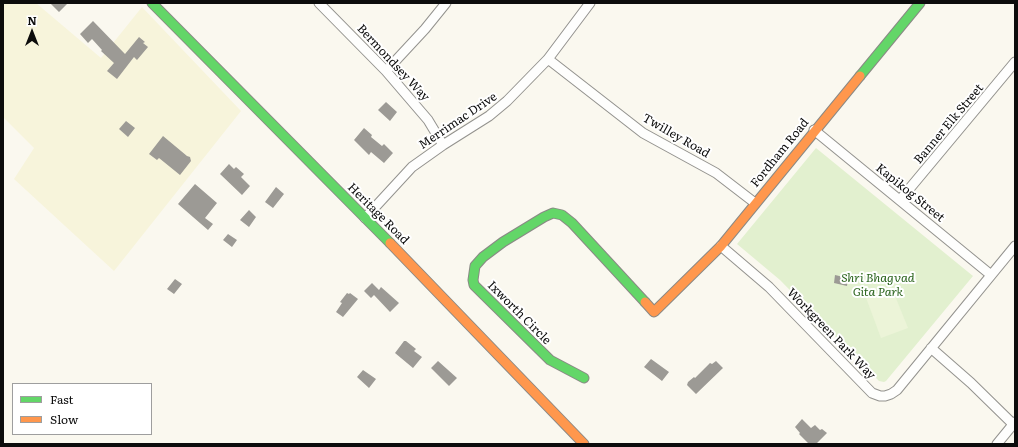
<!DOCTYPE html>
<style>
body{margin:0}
#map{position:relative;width:1018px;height:447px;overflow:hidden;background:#faf8ef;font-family:Literata,serif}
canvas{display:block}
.frame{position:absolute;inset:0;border:4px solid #0c0c0c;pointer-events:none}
.legend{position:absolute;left:12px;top:383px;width:140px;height:52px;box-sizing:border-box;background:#fff;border:1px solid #9e9e9e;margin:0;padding:5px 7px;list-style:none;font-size:12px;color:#0c0c0c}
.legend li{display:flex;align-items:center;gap:8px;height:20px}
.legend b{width:20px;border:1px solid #9e9e9e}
.north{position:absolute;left:12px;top:12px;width:40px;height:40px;-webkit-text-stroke:3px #fff;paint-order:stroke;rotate:0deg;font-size:11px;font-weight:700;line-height:16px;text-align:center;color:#0c0c0c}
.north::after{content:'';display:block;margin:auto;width:14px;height:18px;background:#0c0c0c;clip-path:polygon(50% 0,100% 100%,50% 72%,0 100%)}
</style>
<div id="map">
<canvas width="1018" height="447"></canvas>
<div class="frame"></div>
<ul class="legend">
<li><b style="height:5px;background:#63d668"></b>Fast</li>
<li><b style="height:5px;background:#ff974d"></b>Slow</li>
</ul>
<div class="north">N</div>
</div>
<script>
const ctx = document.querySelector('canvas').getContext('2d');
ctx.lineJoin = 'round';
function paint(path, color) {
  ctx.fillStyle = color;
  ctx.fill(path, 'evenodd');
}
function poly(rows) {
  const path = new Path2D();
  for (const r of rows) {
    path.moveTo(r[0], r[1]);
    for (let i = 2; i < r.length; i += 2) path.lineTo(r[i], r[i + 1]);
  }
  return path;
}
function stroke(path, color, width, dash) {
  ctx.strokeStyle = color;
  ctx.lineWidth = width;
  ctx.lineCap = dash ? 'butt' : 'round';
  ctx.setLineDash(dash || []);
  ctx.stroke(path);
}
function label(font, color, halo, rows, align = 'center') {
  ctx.font = font + ' Literata,serif';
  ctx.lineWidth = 4;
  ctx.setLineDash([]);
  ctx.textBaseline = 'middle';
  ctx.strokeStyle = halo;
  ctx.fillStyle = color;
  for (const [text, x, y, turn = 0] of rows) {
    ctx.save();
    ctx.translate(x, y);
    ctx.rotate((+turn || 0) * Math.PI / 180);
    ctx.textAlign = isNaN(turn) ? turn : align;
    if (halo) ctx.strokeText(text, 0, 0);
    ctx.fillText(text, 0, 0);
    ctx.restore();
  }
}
const farmland = poly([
 [3,3,36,3,101,58,142,7,241,111,114,271,14,179,34,148,3,117]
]);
const green = poly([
 [816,148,973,276,886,381,884,382,879,381,780,280,737,244]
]);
const pitch = poly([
 [891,286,908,328,881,338,865,295]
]);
const building = poly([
 [50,3,68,3,59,12],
 [93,21,125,54,139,37,145,42,143,43,148,47,137,60,134,57,117,79,107,71,114,63,101,51,102,50,92,39,88,43,80,34],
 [386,102,397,112,390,121,378,110],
 [126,121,135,128,128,137,119,129],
 [364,128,372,135,371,137,382,146,384,144,393,153,384,163,371,152,369,155,354,140],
 [163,136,187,156,190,157,191,161,180,175,159,158,157,160,149,154],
 [229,164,234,169,236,167,244,174,241,177,250,186,242,195,220,174],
 [195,184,217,203,205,218,213,224,208,230,178,204],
 [276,187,284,194,273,208,265,202],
 [249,210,256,217,249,227,240,220],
 [228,234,237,240,232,247,223,240],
 [835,275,848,278,847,286,834,283],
 [175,279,182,284,174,294,167,289],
 [372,283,379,290,381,287,399,303,390,312,374,295,371,298,364,291],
 [347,293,349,294,350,293,358,299,343,317,336,312,342,303,340,302],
 [404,341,406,341,416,349,414,351,422,357,413,368,395,353],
 [651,359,669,372,662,381,644,367],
 [438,361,457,378,449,386,431,368],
 [716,361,723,368,696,394,687,385,688,382,694,377,695,378,710,363,712,364],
 [363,370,376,379,369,388,357,377],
 [802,419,811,428,815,425,820,430,822,429,827,433,816,444,809,444,799,434,800,433,795,427]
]);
const street = poly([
 [319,3,386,71,428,120,443,145],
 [548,59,643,133,716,173,755,203],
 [386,71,425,29,446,3],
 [814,130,991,275],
 [900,200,1015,62],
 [365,218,412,167,443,145,489,116,507,101,548,59,590,3],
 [721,246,769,287,872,393,880,396,885,396,891,394,897,390,1015,246],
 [931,348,971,383,1015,426],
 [997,444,1015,422]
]);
const fast = poly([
 [152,3,390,243],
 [860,76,920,3],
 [584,378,550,360,474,285,473,280,475,266,483,257,503,242,544,217,553,213,562,215,572,223,645,302]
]);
const slow = poly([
 [390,243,584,444],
 [645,302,654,312,721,246,860,76]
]);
const streetNames = [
 ["Bermondsey Way",393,63,47],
 ["Merrimac Drive",458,121,-34],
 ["Banner Elk Street",949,124,-50],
 ["Twilley Road",676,136,30],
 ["Fordham Road",780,153,-51],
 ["Kapikog Street",910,193,39],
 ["Heritage Road",378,214,45],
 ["Ixworth Circle",519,313,45],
 ["Workgreen Park Way",831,334,46]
];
const parkNames = [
 ["Shri Bhagvad",878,278],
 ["Gita Park",878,292]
];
paint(farmland, '#f7f4db');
paint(green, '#e2f0cf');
paint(pitch, '#ecf4d8');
paint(building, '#9c9a95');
stroke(street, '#93928e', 11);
stroke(fast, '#8a8985', 11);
stroke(slow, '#8a8985', 11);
stroke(street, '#fefefd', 9);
stroke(fast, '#63d668', 9);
stroke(slow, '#ff974d', 9);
label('12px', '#0c0c0c', '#fff', streetNames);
label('italic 12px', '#2a631c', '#fff', parkNames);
</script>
